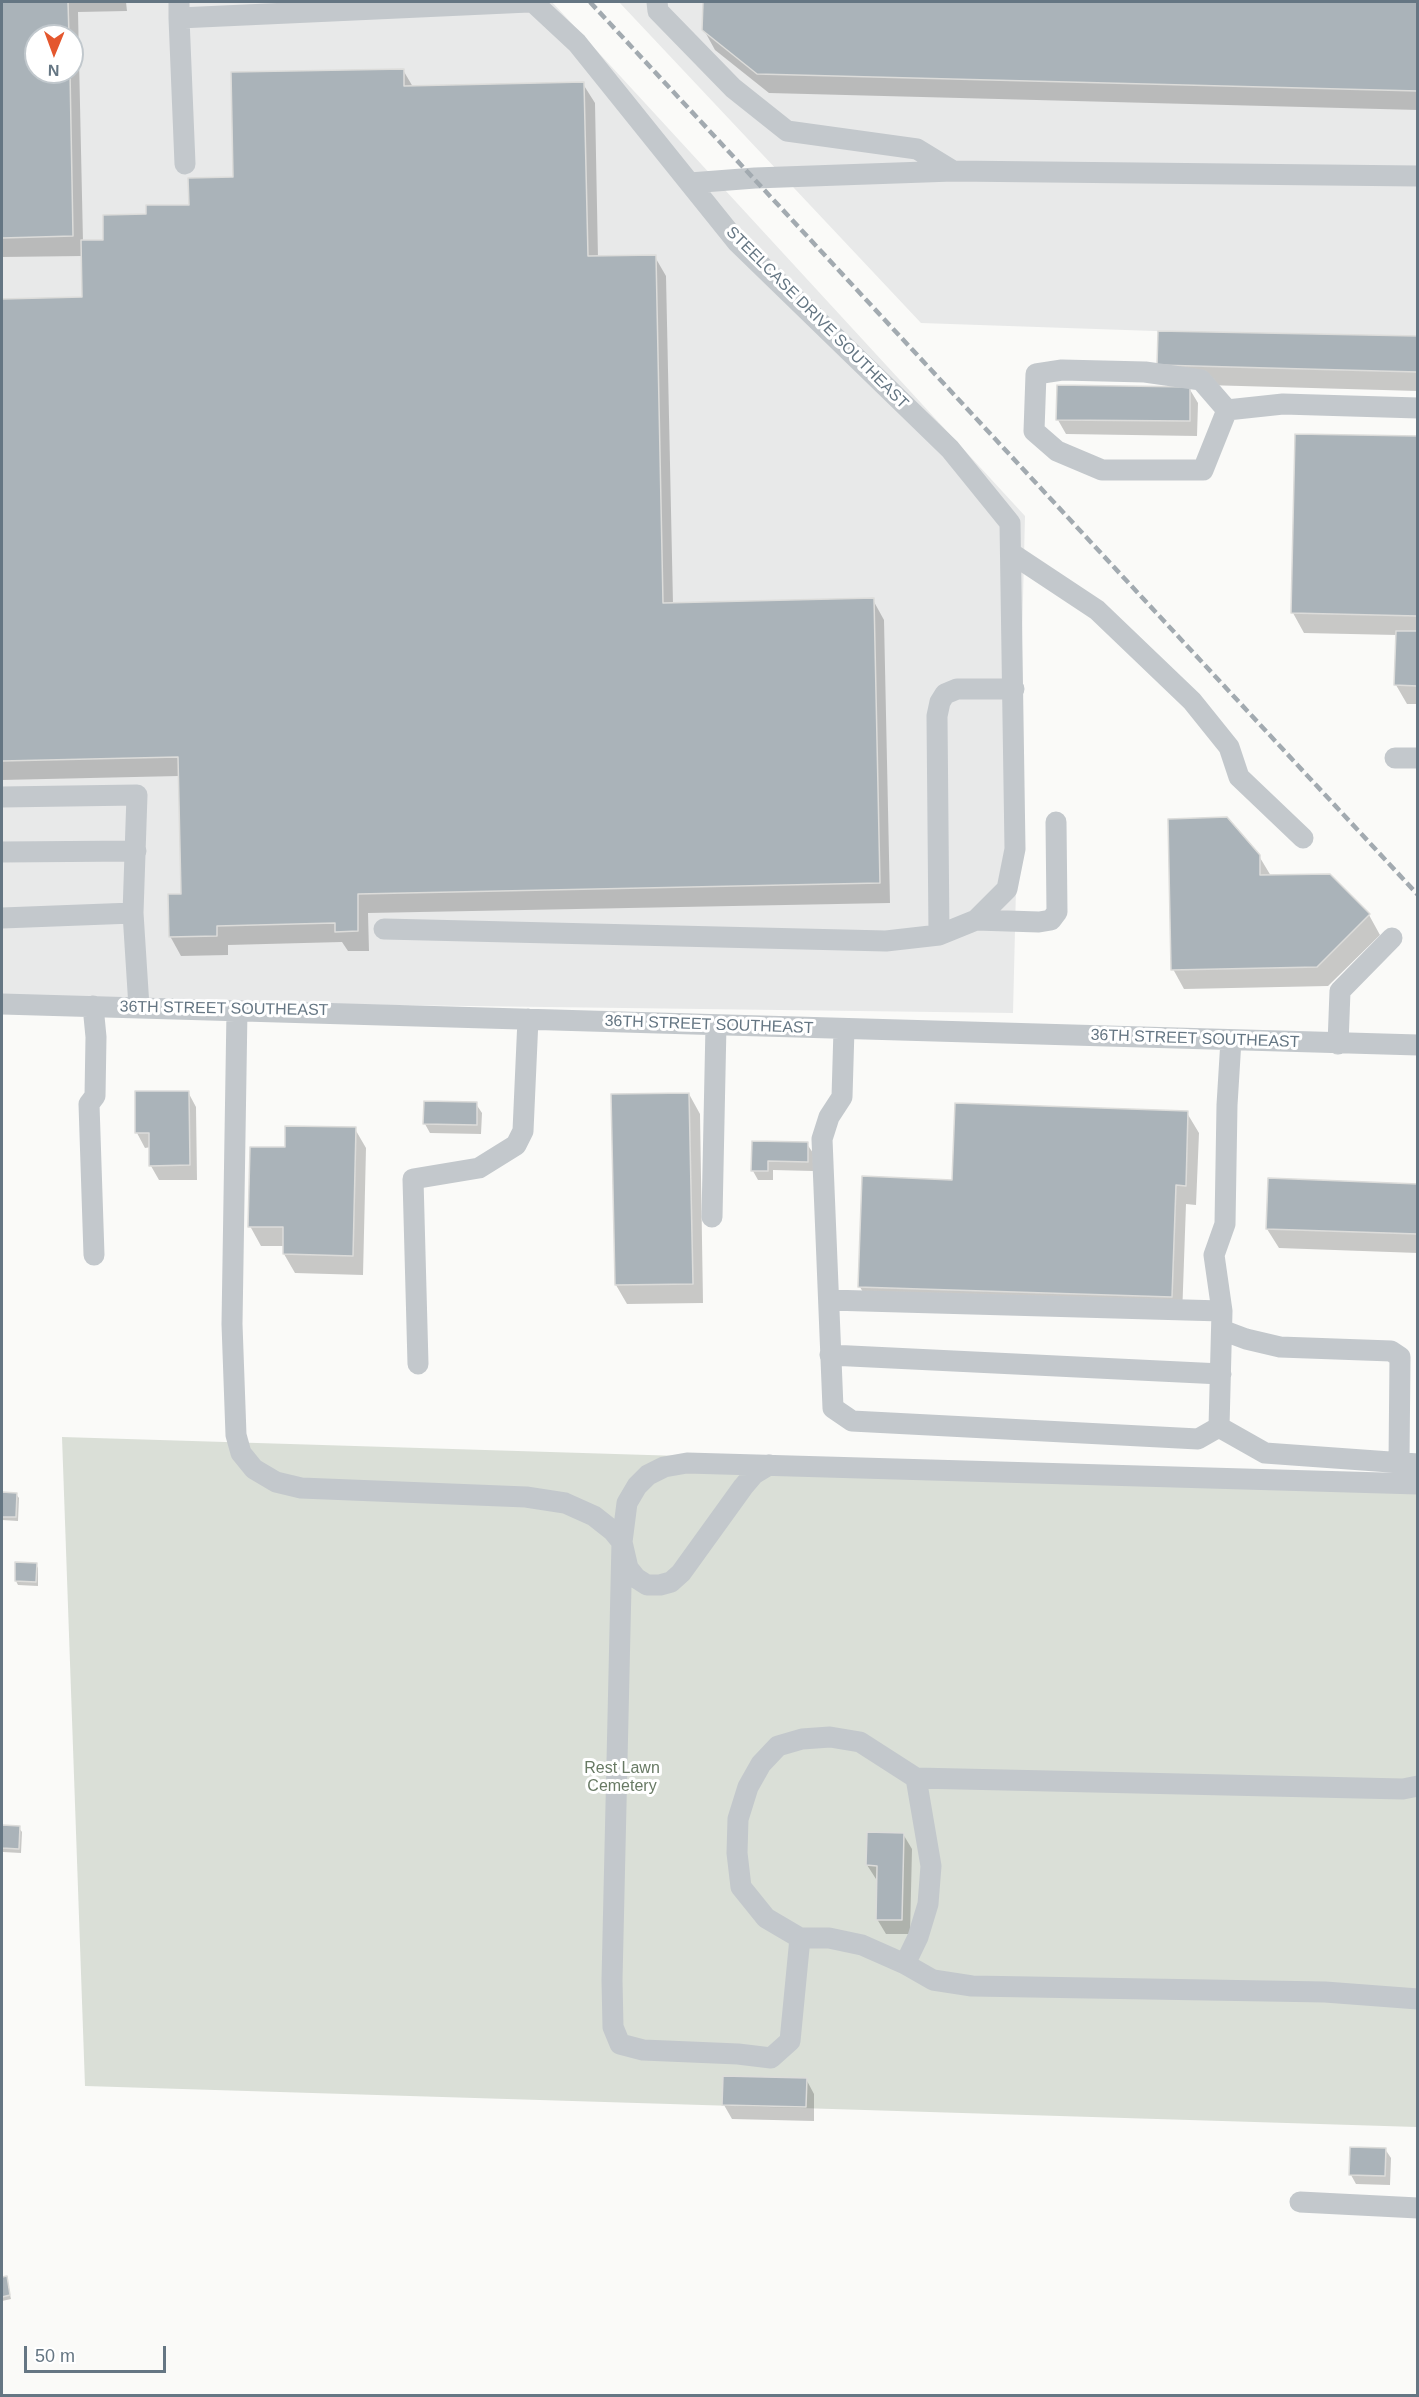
<!DOCTYPE html>
<style>
body{margin:0}
#map{position:relative;width:1419px;height:2397px;overflow:hidden;background:#fafaf8;font-family:Helvetica,sans-serif}
canvas{display:block}
.frame{position:absolute;inset:0;border:3px solid #657683;pointer-events:none}
.north{position:absolute;left:24px;top:24px;width:60px;height:60px;box-sizing:border-box;background:#fff;border:2px solid #c1c8cd;border-radius:50%;rotate:181deg;font-size:16px;font-weight:700;line-height:24px;text-align:center;color:#657683}
.north::after{content:'';display:block;margin:auto;width:21px;height:27px;background:#e4572e;clip-path:polygon(50% 0,100% 100%,50% 72%,0 100%)}
.scale{position:absolute;left:24px;top:2346px;width:142px;height:27px;box-sizing:border-box;border:3px solid #657683;border-top:0;padding-left:8px;font-size:18px;line-height:21px;white-space:nowrap;color:#657683;-webkit-text-stroke:4px #fff;paint-order:stroke}
</style>
<div id="map">
<canvas width="1419" height="2397"></canvas>
<div class="frame"></div>
<div class="north">N</div>
<div class="scale">50 m</div>
</div>
<script>
const ctx = document.querySelector('canvas').getContext('2d');
ctx.lineJoin = 'round';
function paint(path, color) {
  ctx.fillStyle = color;
  ctx.fill(path, 'evenodd');
}
function poly(rows) {
  const path = new Path2D();
  for (const r of rows) {
    path.moveTo(r[0], r[1]);
    for (let i = 2; i < r.length; i += 2) path.lineTo(r[i], r[i + 1]);
  }
  return path;
}
function stroke(path, color, width, dash) {
  ctx.strokeStyle = color;
  ctx.lineWidth = width;
  ctx.lineCap = dash ? 'butt' : 'round';
  ctx.setLineDash(dash || []);
  ctx.stroke(path);
}
function label(font, color, halo, rows, align = 'center') {
  ctx.font = font + ' Helvetica,sans-serif';
  ctx.lineWidth = 6;
  ctx.setLineDash([]);
  ctx.textBaseline = 'middle';
  ctx.strokeStyle = halo;
  ctx.fillStyle = color;
  for (const [text, x, y, turn = 0] of rows) {
    ctx.save();
    ctx.translate(x, y);
    ctx.rotate((+turn || 0) * Math.PI / 180);
    ctx.textAlign = isNaN(turn) ? turn : align;
    if (halo) ctx.strokeText(text, 0, 0);
    ctx.fillText(text, 0, 0);
    ctx.restore();
  }
}
const built = poly([
 [2,2,552,2,1025,516,1013,1013,2,1000],
 [36,36,72,36,72,72,36,72],
 [619,2,1417,2,1417,340,921,323]
]);
const green = poly([
 [62,1437,713,1457,1417,1490,1417,2127,85,2086]
]);
const shadow = poly([
 [2,2,126,2,127,11,78,12,83,242,105,242,148,215,190,206,403,70,413,87,583,84,595,103,598,258,655,257,666,276,673,604,873,600,884,620,890,903,368,913,369,951,348,951,342,942,228,945,228,955,181,956,170,936,182,895,179,776,2,780,2,300,84,298,83,256,2,257],
 [36,36,72,36,72,72,36,72],
 [704,2,1418,2,1418,110,769,93,715,50,704,30],
 [1418,338,1418,391,1170,384,1158,365],
 [1189,388,1198,403,1197,436,1066,434,1058,420],
 [1418,438,1418,704,1407,704,1396,685,1397,635,1304,633,1293,613],
 [1259,856,1271,876,1369,915,1380,935,1328,986,1184,989,1173,969],
 [188,1092,196,1107,197,1180,159,1180,151,1166,151,1147,145,1148,137,1133,136,1093],
 [689,1094,700,1114,703,1303,627,1304,616,1285],
 [476,1104,482,1113,481,1134,430,1133,425,1124],
 [1187,1113,1199,1133,1196,1205,1186,1204,1182,1317,871,1306,860,1287,954,1181],
 [355,1129,366,1148,363,1275,295,1273,284,1254,284,1246,261,1246,250,1226,286,1149],
 [753,1143,807,1144,813,1153,813,1171,773,1170,773,1180,758,1180,753,1171],
 [1418,1185,1418,1253,1279,1248,1267,1229],
 [2,1494,16,1494,19,1498,18,1521,2,1520],
 [36,1564,38,1568,38,1586,18,1585,16,1581],
 [2,1827,19,1828,22,1832,21,1853,3,1852],
 [903,1834,912,1849,910,1934,886,1934,877,1919,878,1879,876,1879,867,1865],
 [806,2079,814,2094,814,2121,732,2119,724,2105],
 [1385,2149,1391,2158,1390,2185,1356,2184,1351,2175],
 [6,2277,11,2299,2,2301,2,2278]
]);
const building = poly([
 [2,2,68,2,69,36,36,36,36,72,70,72,73,236,2,238,2,2],
 [703,2,1418,2,1418,91,757,74,702,30,703,2],
 [404,69,404,86,584,82,588,256,656,255,663,603,874,598,880,883,358,894,358,931,335,932,335,923,217,926,217,936,169,937,168,894,181,894,178,757,2,761,2,299,82,297,81,240,103,240,103,215,146,214,146,205,189,205,188,178,233,177,231,72,404,69],
 [1158,331,1418,336,1418,372,1157,365,1158,331],
 [1057,385,1190,387,1190,421,1056,420,1057,385],
 [1295,434,1418,436,1418,616,1291,613,1295,434],
 [1396,631,1418,631,1418,686,1394,685,1396,631],
 [1227,817,1260,855,1260,875,1330,874,1370,914,1317,967,1171,970,1168,819,1227,817],
 [135,1091,189,1091,190,1165,149,1166,149,1133,135,1133,135,1091],
 [689,1093,693,1284,615,1285,611,1094,689,1093],
 [424,1101,477,1102,477,1125,423,1124,424,1101],
 [955,1103,1188,1111,1186,1186,1176,1185,1172,1297,858,1287,862,1176,952,1180,955,1103],
 [285,1126,356,1127,353,1256,283,1254,283,1227,248,1227,250,1147,285,1147,285,1126],
 [752,1141,808,1142,808,1162,768,1161,768,1171,751,1171,752,1141],
 [1268,1178,1418,1184,1418,1234,1266,1229,1268,1178],
 [2,1492,17,1493,16,1517,2,1517,2,1492],
 [15,1562,37,1563,36,1582,15,1581,15,1562],
 [2,1825,20,1826,19,1849,2,1848,2,1825],
 [867,1832,904,1833,902,1920,876,1920,877,1866,866,1865,867,1832],
 [723,2076,807,2078,806,2107,722,2105,723,2076],
 [1350,2147,1386,2148,1385,2176,1349,2175,1350,2147],
 [7,2276,10,2295,2,2297,2,2277,7,2276]
]);
const minor = poly([
 [179,2,179,18,529,2],
 [657,2,658,11,733,88,787,131,917,149,953,171,1418,176],
 [179,18,185,164],
 [690,183,755,178,953,171],
 [1062,370,1145,372,1201,380,1227,410,1203,470,1102,470,1057,451,1034,431,1036,374,1062,370],
 [1227,410,1283,404,1418,408],
 [1011,553,1097,610,1192,701,1229,747,1239,777,1303,838],
 [1395,758,1418,758],
 [2,797,137,795,133,913],
 [2,852,136,851],
 [2,918,133,913,139,1007],
 [976,920,1039,922,1051,920,1057,912,1056,822],
 [384,929,886,941,939,935,976,920,1007,889,1015,849,1010,523,950,449,737,242,577,43,533,2],
 [939,935,937,716,940,702,945,694,957,689,1014,689],
 [2,1004,1418,1045],
 [93,1006,96,1037,95,1096,89,1104,94,1255],
 [237,1010,232,1324,236,1435,241,1453,254,1469,276,1482,301,1488,526,1497,565,1503,594,1516,613,1531,622,1542,628,1568,636,1578,647,1585,660,1585,671,1582,681,1573,743,1487,754,1474,769,1465],
 [844,1029,842,1097,829,1117,822,1139,833,1408,852,1421,1198,1439,1219,1427,1222,1311,1214,1255,1225,1224,1227,1105,1231,1040],
 [1338,1044,1340,991,1392,938],
 [712,1217,716,1025],
 [829,1300,1222,1311],
 [1222,1330,1246,1339,1280,1347,1391,1351,1400,1357,1399,1462],
 [830,1355,1221,1374],
 [418,1364,413,1179,479,1168,516,1145,523,1131,528,1019],
 [1219,1427,1265,1453,1418,1464],
 [916,1778,1403,1789,1418,1786],
 [800,1938,790,2041,771,2058,738,2054,643,2050,620,2044,613,2027,612,1980,622,1542,627,1503,637,1486,648,1475,664,1467,687,1463,1418,1484],
 [905,1964,918,1937,928,1904,931,1866,916,1778,860,1742,830,1737,802,1739,778,1746,761,1764,748,1787,738,1819,737,1853,741,1887,766,1918,800,1938,829,1938,862,1945,905,1964,933,1980,972,1986,1325,1992,1418,1999],
 [1300,2202,1418,2208]
]);
const rail = poly([
 [590,2,1418,895]
]);
const streetNames = [
 ["STEELCASE DRIVE SOUTHEAST",817,318,45],
 ["36TH STREET SOUTHEAST",224,1009,1],
 ["36TH STREET SOUTHEAST",709,1025,2],
 ["36TH STREET SOUTHEAST",1195,1039,2]
];
const parkNames = [
 ["Rest Lawn",622,1769],
 ["Cemetery",622,1787]
];
paint(built, '#e8e9e9');
paint(green, '#dadfd7');
paint(shadow, '#0003');
paint(building, '#aab3b9');
stroke(building, '#dcdcda', 1.5);
stroke(minor, '#c3c8cc', 21);
stroke(rail, '#a2aab0', 4.5, [9, 4.5]);
label('16px', '#657683', '#fff', streetNames);
label('16px', '#687a64', '#fff', parkNames);
</script>
